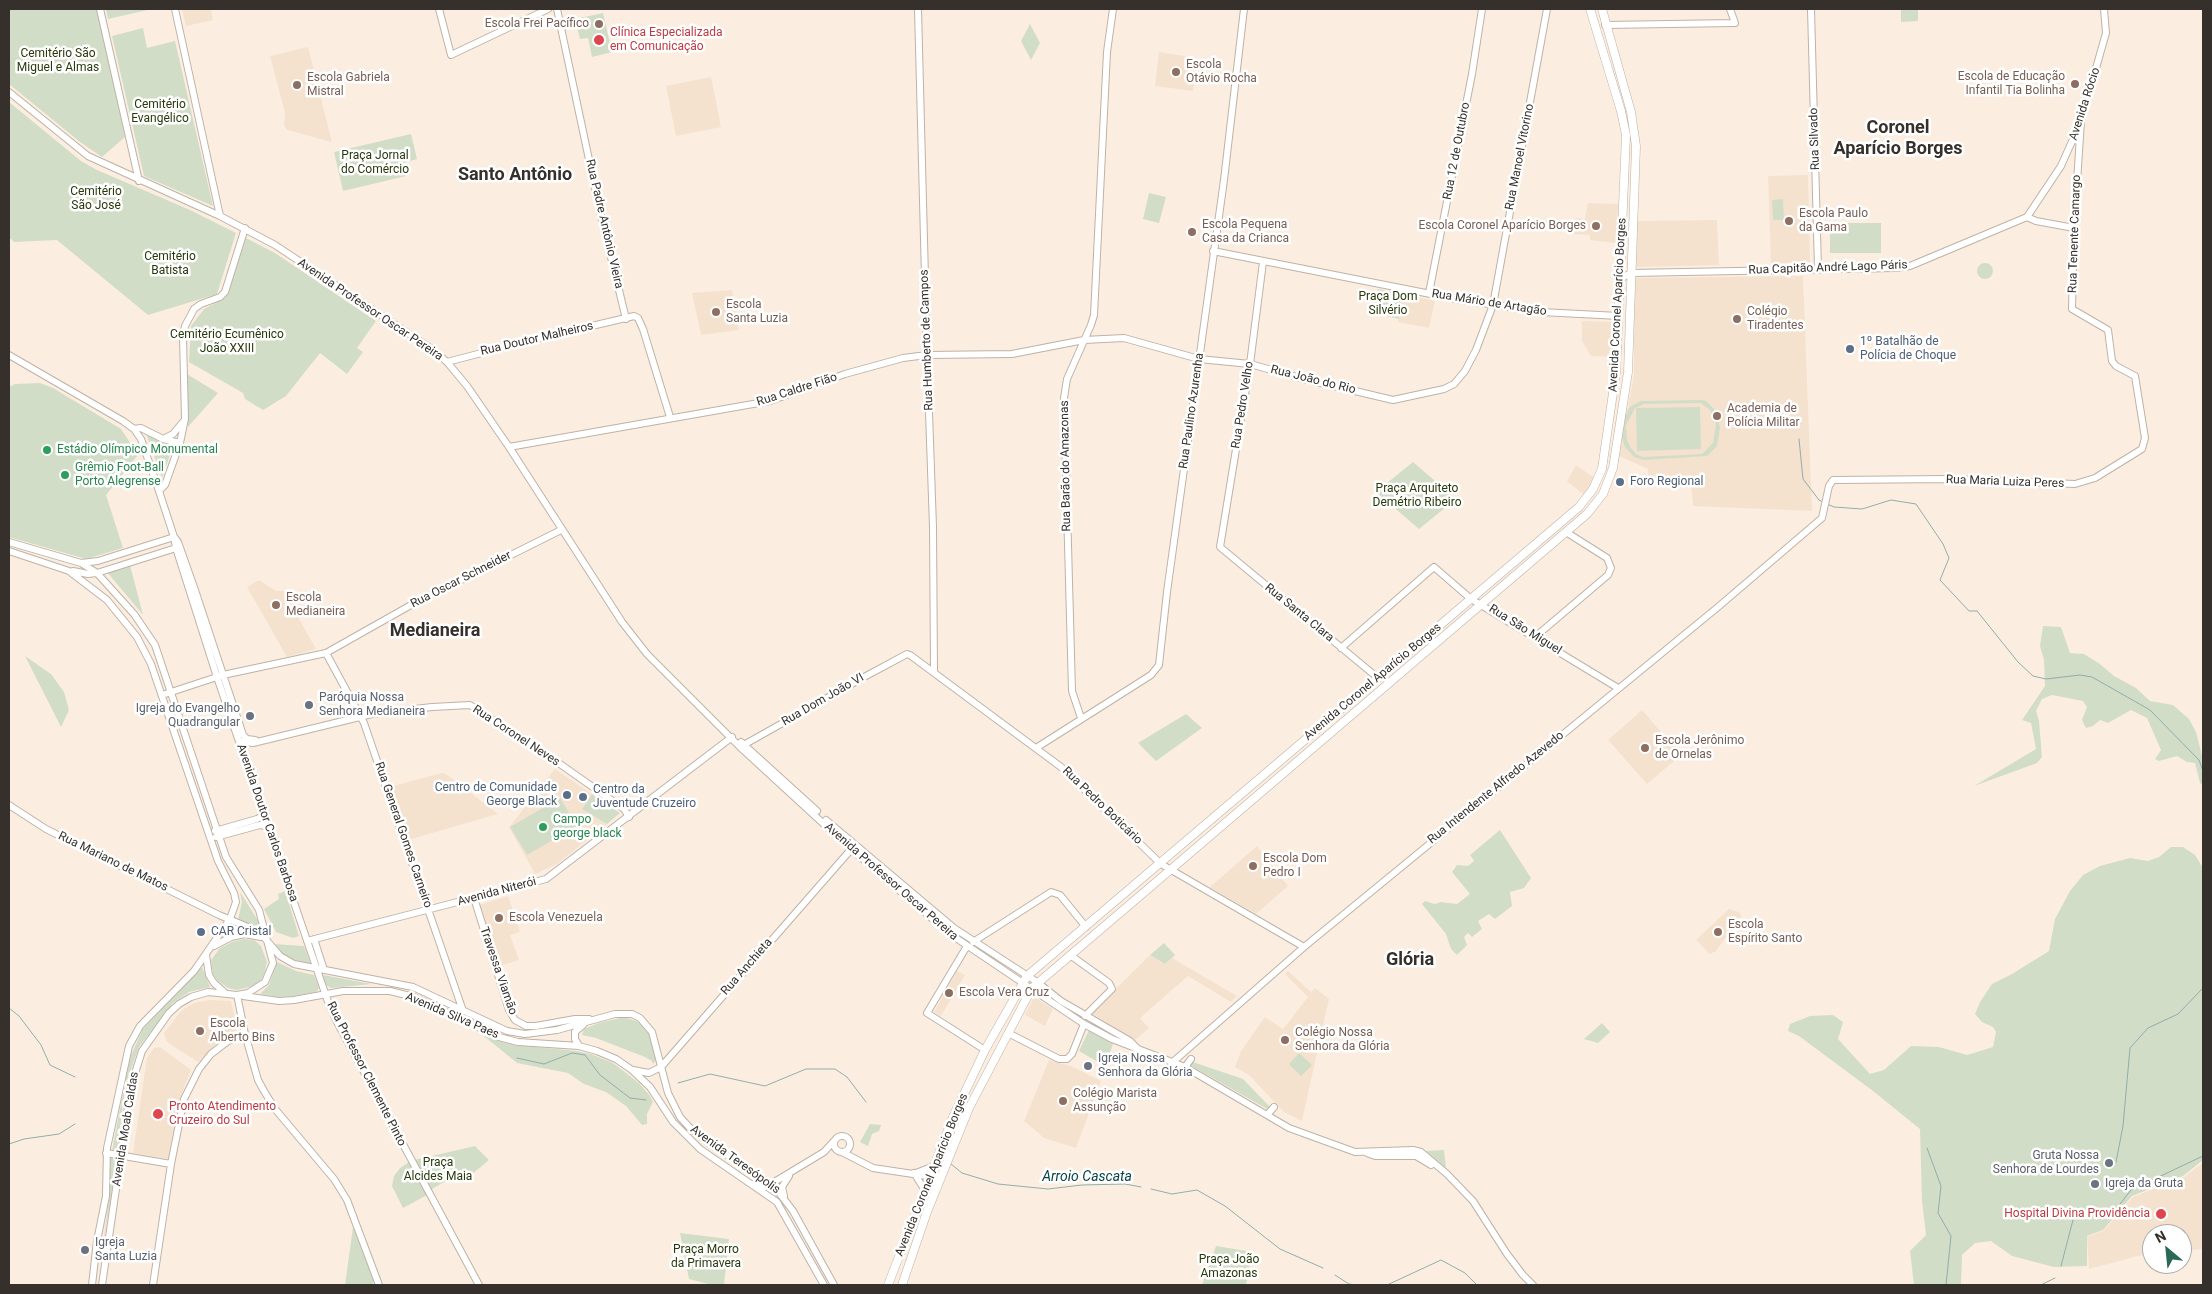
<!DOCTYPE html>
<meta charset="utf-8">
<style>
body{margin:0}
#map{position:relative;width:2212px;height:1294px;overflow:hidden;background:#fbeee1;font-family:Roboto,sans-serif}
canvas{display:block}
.frame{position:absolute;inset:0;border:10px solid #35302b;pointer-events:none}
.north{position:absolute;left:2142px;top:1224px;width:50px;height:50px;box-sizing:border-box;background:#fff;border:1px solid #aeacaa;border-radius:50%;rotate:332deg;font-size:14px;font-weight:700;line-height:20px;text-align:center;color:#35302b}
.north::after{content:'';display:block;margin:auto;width:18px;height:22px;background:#2a6956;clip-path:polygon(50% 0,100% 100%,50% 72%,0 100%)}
</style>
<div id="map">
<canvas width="2212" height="1294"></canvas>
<div class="frame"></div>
<div class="north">N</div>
</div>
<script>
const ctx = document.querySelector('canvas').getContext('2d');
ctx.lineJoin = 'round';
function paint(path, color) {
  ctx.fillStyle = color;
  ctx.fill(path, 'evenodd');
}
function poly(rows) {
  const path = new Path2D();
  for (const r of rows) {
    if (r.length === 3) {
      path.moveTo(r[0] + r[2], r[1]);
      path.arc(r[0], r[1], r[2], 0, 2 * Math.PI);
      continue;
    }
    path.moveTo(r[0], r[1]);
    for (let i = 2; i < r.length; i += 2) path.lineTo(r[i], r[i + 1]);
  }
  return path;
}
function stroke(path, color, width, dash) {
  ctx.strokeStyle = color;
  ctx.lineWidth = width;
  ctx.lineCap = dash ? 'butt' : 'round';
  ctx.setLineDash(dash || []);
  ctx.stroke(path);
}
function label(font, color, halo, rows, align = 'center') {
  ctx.font = font + ' Roboto,sans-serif';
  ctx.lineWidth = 5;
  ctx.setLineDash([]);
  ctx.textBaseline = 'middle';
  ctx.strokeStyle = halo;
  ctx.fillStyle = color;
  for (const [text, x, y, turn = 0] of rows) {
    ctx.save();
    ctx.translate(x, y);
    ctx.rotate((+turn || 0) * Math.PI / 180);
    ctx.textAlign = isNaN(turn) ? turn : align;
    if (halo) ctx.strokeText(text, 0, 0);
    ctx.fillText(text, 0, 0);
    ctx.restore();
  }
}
const built = poly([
 [182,9,211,9,213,20,186,26],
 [308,47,332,142,287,130,284,125,285,113,270,56],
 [1159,52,1197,58,1193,91,1155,86],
 [711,77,721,127,676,136,666,86],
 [1808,175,1810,262,1771,263,1768,176],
 [1588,203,1618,204,1616,243,1590,240,1590,235,1574,234,1576,218,1585,219],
 [1717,220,1719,265,1636,267,1637,221],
 [1803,276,1812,511,1693,506,1691,483,1649,484,1648,469,1619,456,1634,375,1634,278],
 [732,290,739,330,701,335,692,293],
 [1404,294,1435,301,1429,328,1398,322],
 [1582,321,1614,322,1612,357,1591,356,1582,341],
 [1576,465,1596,479,1584,495,1567,481],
 [259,580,276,591,290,591,299,619,316,649,287,657,247,587],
 [1642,710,1681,755,1647,784,1608,740],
 [555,769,592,794,582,809,607,824,557,864,535,874,509,827],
 [442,773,446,774,498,814,408,840,389,787],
 [1257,846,1288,886,1256,914,1210,887],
 [508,896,520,932,510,935,519,960,500,966,479,905],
 [1729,909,1739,912,1741,916,1716,951,1710,954,1696,940],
 [1150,955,1165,964,1172,958,1237,996,1231,1002,1188,976,1140,1018,1149,1028,1135,1040,1091,1013],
 [957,971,965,975,941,1016,934,1012],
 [1288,971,1311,992,1315,988,1329,999,1302,1121,1284,1112,1249,1075,1235,1067,1241,1051,1265,1017,1283,1029,1308,997,1285,974],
 [1034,997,1053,1009,1045,1026,1025,1015],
 [209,1000,231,1001,238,1029,219,1041,198,1062,167,1042,164,1033,181,1011,194,1003],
 [160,1047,191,1070,180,1098,168,1159,133,1153,147,1058,154,1048],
 [1049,1060,1071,1066,1101,1081,1076,1148,1044,1138,1024,1121],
 [2203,1163,2203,1249,2182,1251,2182,1234,2152,1234,2152,1254,2138,1256,2089,1269,2087,1237,2103,1231,2133,1197,2184,1177]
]);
const green = poly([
 [9,9,97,9,125,137,102,157,80,142,9,84],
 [106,9,152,9,108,19],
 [1901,9,1918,9,1918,21,1901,22],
 [603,13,612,52,592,57,588,38,580,39,575,19],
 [1030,24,1040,43,1031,60,1021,41],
 [143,28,147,48,175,41,213,206,144,176,112,36],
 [9,102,81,161,97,170,190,210,236,233,217,294,148,315,57,240,14,242,9,237],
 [411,134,417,159,403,163,406,176,343,191,334,152],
 [1149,193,1166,197,1159,223,1143,219],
 [1783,199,1784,220,1773,220,1772,200],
 [1830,223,1881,223,1881,253,1830,253],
 [246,238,275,253,376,321,357,348,363,352,347,374,320,353,286,396,263,410,245,399,243,393,189,362,191,326,204,309,225,298],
 [1985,271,8],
 [1378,289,1404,294,1399,319,1373,313],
 [187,374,218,393,188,427],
 [40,383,53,388,121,429,138,455,106,495,123,548,86,559,9,537,9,387,15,384],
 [1701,400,1706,401,1714,409,1720,427,1717,446,1707,456,1643,460,1634,457,1625,447,1621,435,1623,421,1629,408,1635,404,1641,401],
 [1701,403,1710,410,1716,424,1713,443,1702,454,1643,457,1636,454,1631,448,1627,440,1626,425,1635,408,1644,404],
 [1700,407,1701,449,1637,451,1636,408],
 [149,434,173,446,162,478,147,436],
 [1413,462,1456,499,1419,529,1376,492],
 [130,565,143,615,107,572],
 [2043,626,2061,627,2070,653,2084,654,2100,664,2114,676,2136,688,2150,701,2173,705,2189,719,2196,732,2203,760,2203,785,2200,783,2195,763,2187,762,2177,756,2159,761,2155,759,2161,750,2147,718,2131,710,2108,723,2100,720,2093,726,2086,728,2082,720,2087,707,2083,701,2052,695,2042,699,2036,711,2039,721,2042,757,2037,763,1974,786,2036,749,2031,723,2022,720,2045,686,2044,660,2040,646],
 [25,656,51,674,64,692,69,710,61,727],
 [1186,714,1202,728,1156,761,1138,743],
 [592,794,620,813,607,824,582,809],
 [560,798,577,826,527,855,510,827],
 [1500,830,1531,878,1524,888,1510,892,1512,906,1495,919,1489,914,1478,921,1482,929,1472,937,1468,933,1464,937,1467,945,1457,955,1451,949,1446,934,1422,904,1425,901,1435,904,1441,902,1457,904,1470,894,1452,872,1457,865,1468,866,1474,861,1470,855],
 [2171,847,2183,847,2195,855,2203,868,2203,1160,2183,1176,2132,1196,2103,1230,2087,1236,2087,1266,2054,1267,2012,1256,1991,1241,1975,1243,1962,1255,1961,1285,1914,1285,1910,1251,1926,1235,1922,1201,1920,1129,1873,1091,1799,1036,1788,1031,1790,1024,1810,1016,1833,1015,1843,1022,1838,1039,1870,1074,1884,1070,1911,1046,1939,1047,1967,1055,1993,1047,1996,1032,1993,1027,1982,1022,1975,1014,1980,1002,1992,984,2012,974,2049,951,2055,919,2070,891,2083,875,2100,866,2130,858,2148,861,2159,857],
 [285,891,299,936,293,938,276,932,264,909,279,899,278,894],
 [240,892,259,922,263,932,238,920,242,902],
 [244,939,254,940,261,946,267,962,265,972,261,980,253,986,237,990,228,988,218,981,213,974,211,960,220,948,232,942],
 [1164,943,1175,955,1165,964,1150,955],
 [274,944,304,946,311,965,296,962,280,953,274,946],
 [277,962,296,971,314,975,319,988,316,992,294,996,279,997,260,994,269,985],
 [202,967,210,987,189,992,173,1003,139,1047,127,1080,125,1080,131,1055,143,1029],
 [323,975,372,984,331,988,326,985],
 [624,1017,639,1022,649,1034,656,1060,653,1064,652,1061,645,1057,596,1038,582,1035,584,1029,599,1023],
 [1602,1023,1610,1032,1598,1043,1584,1039],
 [474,1028,514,1045,577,1051,591,1054,613,1063,639,1083,650,1096,653,1102,647,1114,647,1124,642,1125,626,1106,606,1092,584,1084,568,1073,517,1063],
 [1089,1030,1113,1044,1105,1066,1079,1051],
 [1299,1053,1312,1065,1301,1076,1289,1064],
 [1190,1061,1243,1079,1270,1107,1269,1110,1188,1064],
 [124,1088,125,1088,117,1152,112,1151],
 [870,1124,881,1125,879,1131,872,1134,868,1146,860,1142],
 [475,1146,489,1160,471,1175,446,1181,430,1190,414,1160],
 [1444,1150,1446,1168,1426,1151],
 [112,1157,117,1160,103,1245,109,1199,110,1159],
 [409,1162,427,1195,403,1208,392,1186,394,1176,400,1168],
 [353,1227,374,1282,372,1285,345,1285],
 [680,1233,729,1239,724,1285,712,1285,689,1279],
 [1216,1246,1252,1252,1246,1285,1202,1285]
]);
const stream = poly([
 [1799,439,1803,479,1819,500,1823,502],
 [1827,504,1834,507,1862,509,1891,500,1916,504,1943,544,1949,558,1940,580,1969,611,1977,611,2018,662,2033,676,2046,679,2080,675,2092,677,2150,710,2199,760,2203,771],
 [9,1008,19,1016,41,1045,50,1065,75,1077],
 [517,1058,544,1064,572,1053,585,1055,600,1075,630,1098,646,1100],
 [678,1083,710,1074,765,1086,806,1069,835,1069,847,1077,866,1102],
 [9,1144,24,1139,59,1134,75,1124],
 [1927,1148,1941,1186,1938,1213,1951,1236,1946,1285],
 [2116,1162,2123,1126,2130,1048,2148,1028,2178,1014,2203,988],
 [951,1164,962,1173,998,1184,1048,1189,1082,1185,1125,1184,1141,1187],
 [1151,1189,1172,1194,1197,1190,1225,1206,1280,1249,1323,1268],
 [2107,1214,2113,1213,2131,1190,2203,1156],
 [2061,1266,2073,1220],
 [1335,1275,1349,1284,1356,1285],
 [1387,1285,1441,1260,1465,1273,1477,1285],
 [2041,1285,2055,1278]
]);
const secondary = poly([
 [100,9,139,181],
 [175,9,220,216],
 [439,9,451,55,548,9],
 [557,9,601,216,626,319],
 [918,9,927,355,933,527,934,671],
 [1811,9,1818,269],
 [1605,25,1735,23,1730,9],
 [9,92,88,156,220,216,275,245,432,349,447,362,467,386,509,447,622,622,647,654,740,747,851,849,950,934,1084,1024,1112,1039,1185,1067,1289,1128,1355,1152,1413,1150,1421,1152,1447,1174,1473,1201,1507,1254,1523,1275,1533,1285],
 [2027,217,2061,166,2081,121,2106,33,2104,9],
 [2027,217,2036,221,2074,228],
 [1213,251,1456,299,1541,312,1619,316],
 [1263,262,1250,364,1220,547,1378,678],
 [1620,279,1631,273,1895,268,1910,266,2027,217],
 [1429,293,1472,74,1482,9],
 [9,355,123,421,134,429,141,439,159,491,174,537,176,548,217,677,327,999,336,1020,479,1285],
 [447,362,520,343,634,316,638,318,643,329,670,417],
 [134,429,141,428,163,439,180,443],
 [163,439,173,434,183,422],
 [509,447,770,401,845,374,903,358,927,355,1012,354,1084,340,1124,338,1199,359,1250,364,1300,378,1393,400,1444,389,1454,384,1465,371,1476,350,1493,305,1547,9],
 [159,491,165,485,180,443,185,419,183,337,185,326,194,309,201,304,220,297,225,292,245,228],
 [175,538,178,542,195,590,243,735,247,739,255,740],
 [9,542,81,563,97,573,134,614,155,645,226,857,259,910,273,963,265,982,248,993,237,995,208,992,191,997,179,1004,169,1013,142,1051,131,1086,102,1285],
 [9,551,69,571,107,600,137,637,151,664,218,861,234,893,236,902,230,919,194,971,140,1026,129,1046,107,1148,106,1196,97,1241,92,1285],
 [81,563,98,561,174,537],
 [73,571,88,574,97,573,176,548],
 [1535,637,1608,575,1611,568,1607,558,1566,532],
 [1341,648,1434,567,1471,599,1618,688],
 [326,653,364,723,463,1011],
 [162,695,223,675,326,653,411,605,561,530],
 [1081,718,1072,691,1064,398,1067,379,1091,325,1094,315,1107,52,1113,9],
 [239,741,253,743,372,714,432,707,470,705,560,764,624,809,629,817],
 [741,742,817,811],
 [740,747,866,676,907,654,910,655,1061,767,1161,864,1304,947],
 [1036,748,1151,675,1159,665,1167,592,1224,180,1244,9],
 [9,805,46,829,219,915,250,928,262,935,280,956,294,964,413,987,507,1031,525,1034,557,1030,615,1014,632,1014,640,1018,652,1032,668,1093,680,1117,690,1128,710,1144,761,1177,777,1190,793,1211,834,1285],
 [826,820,954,928,1037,982,1061,1001,1130,1041,1136,1047],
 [215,831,257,819,266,814],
 [216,837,260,825,270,827],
 [474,898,509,1010,515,1020,526,1026,536,1026,575,1019,589,1019],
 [314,939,324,970],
 [307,941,546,879,732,737],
 [973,942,1051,892,1060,895,1086,927],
 [214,946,231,937,245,934,261,937],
 [967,946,927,1013,985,1050],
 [206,955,209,975,214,983,224,992],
 [1070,955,1109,983,1112,989,1085,1016],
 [237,995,245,1034,258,1080,264,1091,275,1109,334,1179,347,1200,379,1285],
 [243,996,279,1001,294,1000,343,991,390,991,414,997,499,1037,518,1042,579,1046,597,1051,616,1059,632,1070,650,1087,673,1122,700,1149,777,1202,824,1285],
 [1008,1033,1059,1059,1067,1059,1072,1054,1084,1024],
 [579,1046,575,1039,575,1032,583,1025],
 [1174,1061,1304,947,1718,607,1822,518,1829,486,1833,480,1949,479,2075,484,2095,478,2142,449,2145,438,2135,376,2116,366,2112,361,2108,330,2072,309,2074,228,2081,121],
 [1185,1067,1191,1059],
 [633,1070,649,1073,661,1067,854,846],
 [1267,1115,1274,1107],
 [842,1144,8],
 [842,1152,873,1168,940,1178],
 [106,1153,171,1164],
 [1367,1153,1375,1156,1416,1156,1431,1165],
 [914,1173,924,1189],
 [916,1173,934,1166],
 [757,1186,766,1187,771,1184,824,1152,834,1141],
 [784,1196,782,1187,789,1176],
 [153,1285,171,1164,184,1099,199,1069,211,1054,228,1041,245,1034]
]);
const primary = poly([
 [888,1285,953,1117,985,1050,1027,976,1579,507,1593,489,1602,469,1616,372,1626,135,1621,111,1590,9],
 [902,1285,927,1212,969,1108,1032,988,1587,514,1603,494,1613,468,1628,372,1636,146,1631,112,1602,9]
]);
const markers = [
 [599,24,5,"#8d6e63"],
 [599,40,6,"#e0444e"],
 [1176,72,5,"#8d6e63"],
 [2075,84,5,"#8d6e63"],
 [297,85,5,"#8d6e63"],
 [1789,221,5,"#8d6e63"],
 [1596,226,5,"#8d6e63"],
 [1192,232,5,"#8d6e63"],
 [716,312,5,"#8d6e63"],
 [1737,319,5,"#8d6e63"],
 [1850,349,5,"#5c6f8a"],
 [1717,416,5,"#8d6e63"],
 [47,450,5,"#2e9e5b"],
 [65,475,5,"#2e9e5b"],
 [1620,482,5,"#5c6f8a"],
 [276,605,5,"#8d6e63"],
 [309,705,5,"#6b7280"],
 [250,716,5,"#6b7280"],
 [1645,748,5,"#8d6e63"],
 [567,795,5,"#5c6f8a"],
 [583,797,5,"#5c6f8a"],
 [543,827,5,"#2e9e5b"],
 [1253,866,5,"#8d6e63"],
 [499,918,5,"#8d6e63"],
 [201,932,5,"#5c6f8a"],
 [1718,932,5,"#8d6e63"],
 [949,993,5,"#8d6e63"],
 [200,1031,5,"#8d6e63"],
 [1285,1040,5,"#8d6e63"],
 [1088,1066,5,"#6b7280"],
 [1063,1101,5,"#8d6e63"],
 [158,1114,6,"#e0444e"],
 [2109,1163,5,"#6b7280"],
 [2095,1184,5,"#6b7280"],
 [2161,1214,6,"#e0444e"],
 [85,1250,5,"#6b7280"]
];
const educationNames = [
 ["Escola Frei Pacífico",589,24,"right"],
 ["Escola",1186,65],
 ["Otávio Rocha",1186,79],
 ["Escola de Educação",2065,77,"right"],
 ["Infantil Tia Bolinha",2065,91,"right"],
 ["Escola Gabriela",307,78],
 ["Mistral",307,92],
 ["Escola Paulo",1799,214],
 ["da Gama",1799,228],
 ["Escola Pequena",1202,225],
 ["Casa da Crianca",1202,239],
 ["Escola Coronel Aparício Borges",1586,226,"right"],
 ["Escola",726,305],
 ["Santa Luzia",726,319],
 ["Colégio",1747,312],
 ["Tiradentes",1747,326],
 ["Academia de",1727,409],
 ["Polícia Militar",1727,423],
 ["Escola",286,598],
 ["Medianeira",286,612],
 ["Escola Jerônimo",1655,741],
 ["de Ornelas",1655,755],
 ["Escola Dom",1263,859],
 ["Pedro I",1263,873],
 ["Escola Venezuela",509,918],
 ["Escola",1728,925],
 ["Espírito Santo",1728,939],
 ["Escola Vera Cruz",959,993],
 ["Escola",210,1024],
 ["Alberto Bins",210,1038],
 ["Colégio Nossa",1295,1033],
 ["Senhora da Glória",1295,1047],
 ["Colégio Marista",1073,1094],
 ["Assunção",1073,1108]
];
const healthNames = [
 ["Clínica Especializada",610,33],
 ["em Comunicação",610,47],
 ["Pronto Atendimento",169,1107],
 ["Cruzeiro do Sul",169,1121],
 ["Hospital Divina Providência",2150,1214,"right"]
];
const parkNames = [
 ["Cemitério São",58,54],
 ["Miguel e Almas",58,68],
 ["Cemitério",160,105],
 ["Evangélico",160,119],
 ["Praça Jornal",375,156],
 ["do Comércio",375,170],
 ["Cemitério",96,192],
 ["São José",96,206],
 ["Cemitério",170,257],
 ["Batista",170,271],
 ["Praça Dom",1388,297],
 ["Silvério",1388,311],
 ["Cemitério Ecumênico",227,335],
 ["João XXIII",227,349],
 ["Praça Arquiteto",1417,489],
 ["Demétrio Ribeiro",1417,503],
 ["Praça",438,1163],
 ["Alcides Maia",438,1177],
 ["Praça Morro",706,1250],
 ["da Primavera",706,1264],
 ["Praça João",1229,1260],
 ["Amazonas",1229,1274]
];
const streetNames = [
 ["Avenida Rócio",2085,104,-72],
 ["Rua Silvado",1815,139,-92],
 ["Rua 12 de Outubro",1457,151,-79],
 ["Rua Manoel Vitorino",1520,157,-79],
 ["Rua Padre Antônio Vieira",604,224,77],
 ["Rua Tenente Camargo",2075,234,-88],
 ["Rua Capitão André Lago Páris",1828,268,-2],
 ["Rua Mário de Artagão",1489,303,9],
 ["Avenida Coronel Aparício Borges",1618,305,-87],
 ["Avenida Professor Oscar Pereira",370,310,34],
 ["Rua Doutor Malheiros",537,339,-13],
 ["Rua Humberto de Campos",927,340,-92],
 ["Rua João do Rio",1313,380,14],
 ["Rua Caldre Fião",797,390,-18],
 ["Rua Pedro Velho",1243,405,-81],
 ["Rua Paulino Azurenha",1192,411,-82],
 ["Rua Barão do Amazonas",1066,466,-91],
 ["Rua Maria Luiza Peres",2005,482,2],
 ["Rua Oscar Schneider",461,580,-27],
 ["Rua Santa Clara",1299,613,39],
 ["Rua São Miguel",1525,630,32],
 ["Avenida Coronel Aparício Borges",1373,682,-40],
 ["Rua Dom João VI",823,700,-30],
 ["Rua Coronel Neves",516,736,33],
 ["Rua Intendente Alfredo Azevedo",1496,788,-39],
 ["Rua Pedro Boticário",1102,806,44],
 ["Avenida Doutor Carlos Barbosa",267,823,71],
 ["Rua General Gomes Carneiro",403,835,71],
 ["Rua Mariano de Matos",113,862,26],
 ["Avenida Professor Oscar Pereira",891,882,41],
 ["Avenida Niterói",497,892,-15],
 ["Rua Anchieta",747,967,-49],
 ["Travessa Viamão",498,971,71],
 ["Avenida Silva Paes",452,1016,23],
 ["Rua Professor Clemente Pinto",366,1074,63],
 ["Avenida Moab Caldas",126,1129,-81],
 ["Avenida Teresópolis",735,1160,36],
 ["Avenida Coronel Aparício Borges",932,1175,-68]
];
const serviceNames = [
 ["1º Batalhão de",1860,342],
 ["Polícia de Choque",1860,356],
 ["Foro Regional",1630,482],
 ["Centro de Comunidade",557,788,"right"],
 ["George Black",557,802,"right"],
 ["Centro da",593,790],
 ["Juventude Cruzeiro",593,804],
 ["CAR Cristal",211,932]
];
const leisureNames = [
 ["Estádio Olímpico Monumental",57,450],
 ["Grêmio Foot-Ball",75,468],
 ["Porto Alegrense",75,482],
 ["Campo",553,820],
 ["george black",553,834]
];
const worshipNames = [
 ["Paróquia Nossa",319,698],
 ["Senhora Medianeira",319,712],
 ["Igreja do Evangelho",240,709,"right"],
 ["Quadrangular",240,723,"right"],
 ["Igreja Nossa",1098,1059],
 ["Senhora da Glória",1098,1073],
 ["Gruta Nossa",2099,1156,"right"],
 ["Senhora de Lourdes",2099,1170,"right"],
 ["Igreja da Gruta",2105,1184],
 ["Igreja",95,1243],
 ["Santa Luzia",95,1257]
];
const waterNames = [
 ["Arroio Cascata",1087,1177]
];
const districtNames = [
 ["Coronel",1898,128],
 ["Aparício Borges",1898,149],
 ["Santo Antônio",515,175],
 ["Medianeira",435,631],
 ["Glória",1410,960]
];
paint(built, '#f4e2cf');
paint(green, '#d2ddc8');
stroke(stream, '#91adab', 1);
stroke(secondary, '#bfb2a6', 8);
stroke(primary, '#bfb2a6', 9);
stroke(secondary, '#fff', 6);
stroke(primary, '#fff', 8);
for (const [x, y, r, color] of markers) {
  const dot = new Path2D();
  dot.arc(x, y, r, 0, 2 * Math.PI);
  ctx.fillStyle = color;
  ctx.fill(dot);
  stroke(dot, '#fff', 2);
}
label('12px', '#785e54', '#fff', educationNames, 'left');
label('12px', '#be3a42', '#fff', healthNames, 'left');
label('12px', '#273a0c', '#fff', parkNames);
label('12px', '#35302b', '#fff', streetNames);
label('12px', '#4e5e75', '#fff', serviceNames, 'left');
label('12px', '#27864d', '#fff', leisureNames, 'left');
label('12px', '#5b616d', '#fff', worshipNames, 'left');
label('italic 14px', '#044445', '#fff', waterNames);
label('bold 18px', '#35302b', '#fff', districtNames);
</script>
